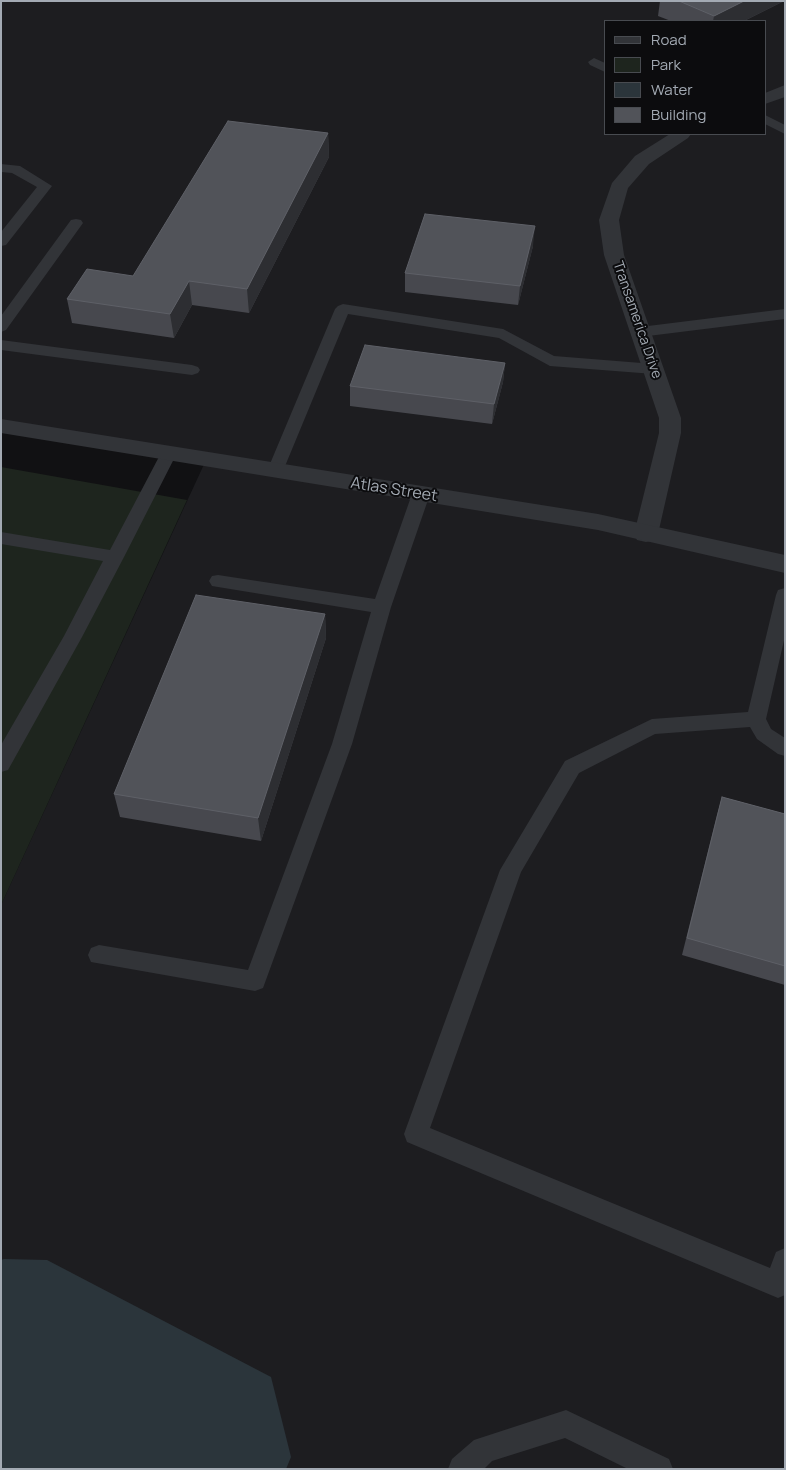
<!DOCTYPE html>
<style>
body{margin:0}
#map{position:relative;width:786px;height:1470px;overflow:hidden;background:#111113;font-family:Manrope,sans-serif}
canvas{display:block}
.frame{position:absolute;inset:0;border:2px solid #a3aab3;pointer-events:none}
.legend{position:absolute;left:604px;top:20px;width:162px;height:115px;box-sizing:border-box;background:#0c0c0e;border:1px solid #484b50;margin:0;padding:6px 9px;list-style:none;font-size:15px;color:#a3aab3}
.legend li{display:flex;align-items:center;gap:10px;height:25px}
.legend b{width:25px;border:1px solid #484b50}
</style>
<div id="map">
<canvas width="786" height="1470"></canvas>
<div class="frame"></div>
<ul class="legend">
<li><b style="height:6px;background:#323438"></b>Road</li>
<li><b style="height:14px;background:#1e251e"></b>Park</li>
<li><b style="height:14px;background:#2b353b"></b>Water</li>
<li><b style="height:14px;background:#515359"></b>Building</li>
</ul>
</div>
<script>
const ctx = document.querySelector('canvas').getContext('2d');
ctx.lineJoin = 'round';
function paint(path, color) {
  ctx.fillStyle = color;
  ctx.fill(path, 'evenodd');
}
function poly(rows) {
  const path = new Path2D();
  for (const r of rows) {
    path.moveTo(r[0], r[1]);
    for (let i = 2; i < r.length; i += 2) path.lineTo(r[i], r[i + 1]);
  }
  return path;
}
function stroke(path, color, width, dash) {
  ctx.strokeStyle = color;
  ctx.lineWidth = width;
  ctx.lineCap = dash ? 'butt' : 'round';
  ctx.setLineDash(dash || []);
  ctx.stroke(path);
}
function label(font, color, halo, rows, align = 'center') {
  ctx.font = font + ' Manrope,sans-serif';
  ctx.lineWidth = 4;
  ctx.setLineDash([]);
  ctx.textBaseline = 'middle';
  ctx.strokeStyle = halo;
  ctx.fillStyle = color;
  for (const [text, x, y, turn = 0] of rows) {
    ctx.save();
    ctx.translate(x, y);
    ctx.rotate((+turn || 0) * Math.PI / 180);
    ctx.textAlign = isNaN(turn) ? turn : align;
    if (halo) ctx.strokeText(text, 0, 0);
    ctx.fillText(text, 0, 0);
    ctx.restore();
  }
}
const built = poly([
 [1,1,785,1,785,1469,1,1469,1,905,206,460,1,426],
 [605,21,765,21,765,134,605,134]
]);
const green = poly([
 [1,467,187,500,1,905]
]);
const water = poly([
 [4,1259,47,1260,271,1377,291,1457,286,1469,1,1469,1,1260]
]);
const service = poly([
 [594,58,605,63,605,72,590,65,588,62,594,58],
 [765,115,785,125,785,134,765,124,765,115],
 [1,164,20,166,52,186,6,245,1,246,1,232,37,187,12,173,1,172,1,164],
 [76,219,81,220,83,223,6,330,1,332,1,316,71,220,76,219],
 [343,304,503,329,554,356,654,364,660,366,662,369,660,372,654,374,550,366,499,338,348,314,283,471,281,475,275,477,269,475,267,471,335,309,338,306,343,304],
 [785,309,785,319,640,337,635,335,632,332,635,329,640,327,785,309],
 [1,340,192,365,198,367,200,370,198,373,192,375,1,350,1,340],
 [169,448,175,449,177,453,124,557,82,637,8,770,1,772,1,745,64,636,103,561,1,544,1,532,110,550,161,453,163,449,169,448],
 [421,488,427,490,430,494,391,607,352,744,263,988,255,991,91,962,88,955,91,948,99,945,248,970,332,744,371,612,218,587,212,586,209,581,212,576,218,575,375,599,412,494,415,490,421,488],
 [785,588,785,636,766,719,771,729,785,738,785,756,778,754,757,739,750,727,655,734,579,773,521,872,430,1128,770,1268,776,1252,785,1248,785,1295,778,1298,407,1142,404,1134,500,870,565,761,652,719,748,712,776,595,778,590,785,588],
 [566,1410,669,1459,673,1469,628,1469,565,1438,492,1461,484,1469,448,1469,452,1459,474,1440,566,1410]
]);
const minor = poly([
 [785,85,785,97,765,104,765,93,785,85],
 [670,134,691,134,688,138,649,164,628,188,619,220,624,255,681,418,681,433,658,534,655,540,646,542,637,540,634,534,659,433,659,418,604,255,599,220,612,183,635,156,670,134]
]);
const tertiary = poly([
 [1,419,598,514,785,555,785,573,598,530,1,433,1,419]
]);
const wall = poly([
 [660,1,784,1,744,21,671,21,658,16],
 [328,133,329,157,249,313,192,305,174,338,72,323,67,299,133,276],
 [533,246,518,305,405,292,405,273],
 [505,363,503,382,492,424,350,406,350,386],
 [325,614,326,638,261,841,120,817,114,794],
 [722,797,785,814,785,985,682,955,717,815]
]);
const shadedWall = poly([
 [744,1,784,1,744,21,713,21,714,16],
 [328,133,329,157,249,313,247,289],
 [535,226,533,246,518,305,520,286],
 [189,281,192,305,174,338,170,314],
 [505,363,503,382,492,424,494,404],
 [325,614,326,638,261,841,258,818]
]);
const building = poly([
 [679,1,744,1,714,16,679,1],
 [228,121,328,133,247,289,189,281,170,314,67,299,87,269,133,276,228,121],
 [425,214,535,226,520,286,405,273,425,214],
 [365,345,505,363,494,404,350,386,365,345],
 [196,595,325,614,258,818,114,794,196,595],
 [722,797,785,814,785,966,687,938,722,797]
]);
const farStreetnames = [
 ["Transamerica Drive",637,320,71]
];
const streetNames = [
 ["Atlas Street",394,490,9]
];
paint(built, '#1d1d20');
paint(green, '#1e251e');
paint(water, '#2b353b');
paint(service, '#323438');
paint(minor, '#323438');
paint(tertiary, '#323438');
paint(wall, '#47484e');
paint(shadedWall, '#2d2e32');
paint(building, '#515359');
stroke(building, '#5e6067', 1);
label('14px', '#a3aab3', '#0c0c0e', farStreetnames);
label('16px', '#a3aab3', '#0c0c0e', streetNames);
</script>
